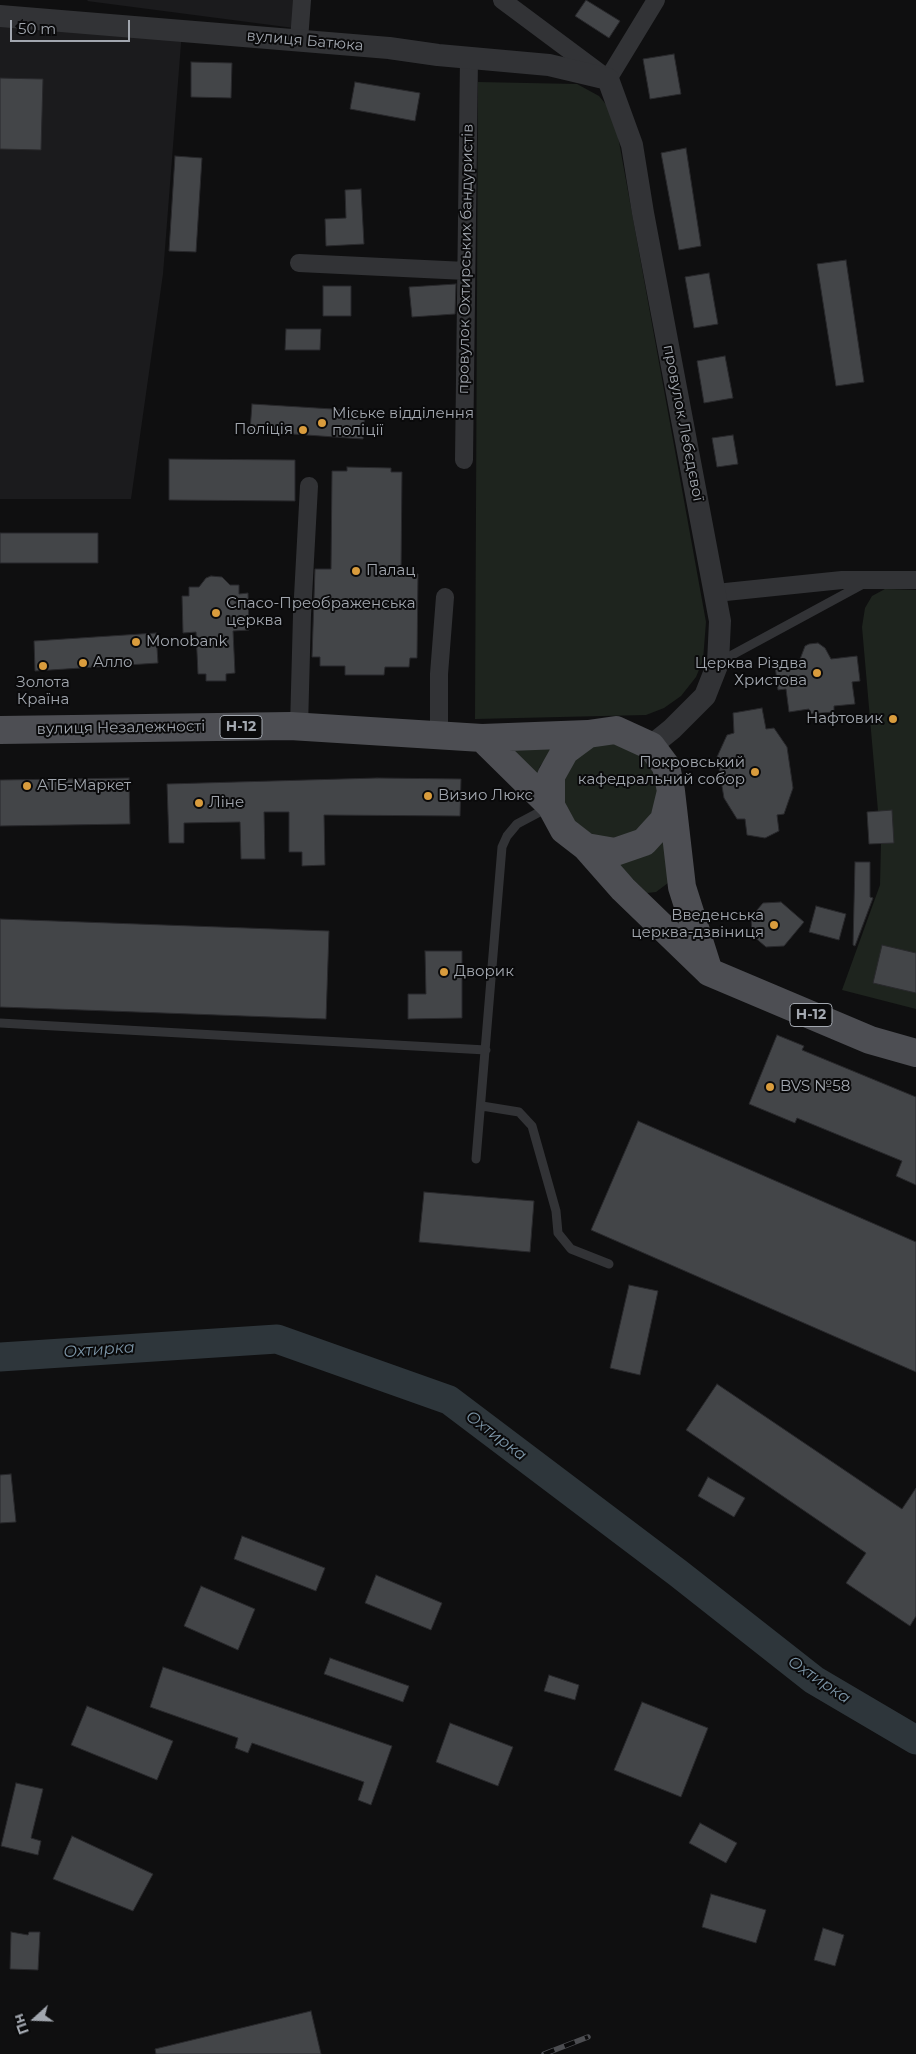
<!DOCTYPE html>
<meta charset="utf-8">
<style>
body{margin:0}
#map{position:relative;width:916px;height:2054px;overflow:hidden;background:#0f0f10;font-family:Montserrat,sans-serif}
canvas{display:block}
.north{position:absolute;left:10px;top:1994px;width:50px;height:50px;-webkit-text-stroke:4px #0a0a0b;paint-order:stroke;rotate:250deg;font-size:14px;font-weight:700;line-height:20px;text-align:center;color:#a2a7af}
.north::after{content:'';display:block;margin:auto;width:18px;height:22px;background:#a2a7af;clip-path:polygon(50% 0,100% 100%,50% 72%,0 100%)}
.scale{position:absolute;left:10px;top:20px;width:120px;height:22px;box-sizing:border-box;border:2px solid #a2a7af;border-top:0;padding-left:6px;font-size:15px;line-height:18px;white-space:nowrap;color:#a2a7af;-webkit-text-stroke:4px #0a0a0b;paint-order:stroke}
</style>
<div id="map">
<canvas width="916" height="2054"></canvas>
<div class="north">Пн</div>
<div class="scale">50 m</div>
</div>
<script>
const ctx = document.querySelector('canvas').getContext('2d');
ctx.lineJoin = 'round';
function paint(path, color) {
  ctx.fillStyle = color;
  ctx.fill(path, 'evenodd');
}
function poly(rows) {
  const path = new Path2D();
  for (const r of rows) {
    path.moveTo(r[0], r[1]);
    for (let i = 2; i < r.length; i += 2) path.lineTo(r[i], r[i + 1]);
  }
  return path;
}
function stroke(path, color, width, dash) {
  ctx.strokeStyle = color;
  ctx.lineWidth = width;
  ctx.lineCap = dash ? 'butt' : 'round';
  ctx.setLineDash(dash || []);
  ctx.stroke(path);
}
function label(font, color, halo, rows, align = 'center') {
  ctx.font = font + ' Montserrat,sans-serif';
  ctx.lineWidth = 4;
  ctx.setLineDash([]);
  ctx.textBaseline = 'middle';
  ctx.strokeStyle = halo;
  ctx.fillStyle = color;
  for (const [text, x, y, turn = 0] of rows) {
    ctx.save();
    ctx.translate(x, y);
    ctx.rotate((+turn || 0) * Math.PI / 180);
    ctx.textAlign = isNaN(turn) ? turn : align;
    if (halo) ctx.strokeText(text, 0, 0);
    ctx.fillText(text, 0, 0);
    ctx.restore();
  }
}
const built = poly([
 [88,0,295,0,294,28,87,1],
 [0,19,182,31,163,274,131,499,0,499]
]);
const green = poly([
 [478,82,577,84,599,96,614,114,706,622,703,660,696,677,681,696,664,708,646,715,475,719],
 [885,589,916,590,916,1009,842,990,880,885,881,844,869,844,867,812,878,811,862,627,865,608,872,596],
 [616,741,646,757,655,771,658,788,656,804,649,819,638,830,624,837,609,839,594,836,570,818,563,804,564,774,583,749],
 [507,743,560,743,540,766,535,779],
 [665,840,668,883,656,892,647,893,612,859]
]);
const river = poly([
 [0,1357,277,1339,449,1400,678,1573,814,1680,916,1740]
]);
const building = poly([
 [586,0,620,21,609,38,575,16,586,0],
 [674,54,681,94,650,99,643,59,674,54],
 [191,62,232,63,231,98,191,97,191,62],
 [0,78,43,79,41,150,0,149,0,78],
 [355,82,420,93,415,121,350,109,355,82],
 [686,148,701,246,679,250,661,153,686,148],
 [175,156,202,158,196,252,169,251,175,156],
 [361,189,364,244,326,246,325,219,346,218,345,190,361,189],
 [846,260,864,382,836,386,817,264,846,260],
 [709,273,718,324,694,328,685,277,709,273],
 [456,284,455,314,412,317,409,287,456,284],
 [323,286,351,286,351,316,323,316,323,286],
 [286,329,321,329,320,350,285,350,286,329],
 [725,356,733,398,704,403,697,361,725,356],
 [252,404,365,411,363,439,250,431,252,404],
 [733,435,738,464,717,467,712,438,733,435],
 [169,459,295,460,295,501,169,500,169,459],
 [347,467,391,468,391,472,402,472,401,574,418,574,417,658,410,658,409,667,385,667,384,675,345,675,345,666,320,666,320,657,312,657,315,569,331,569,332,471,347,471,347,467],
 [0,533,98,533,98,563,0,563,0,533],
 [211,576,222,577,230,585,239,585,239,594,248,593,249,630,233,631,235,673,226,674,226,681,206,681,206,674,198,674,196,632,183,633,182,596,189,596,189,587,199,587,206,578,211,576],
 [156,633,158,663,35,671,34,641,156,633],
 [818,643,825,648,831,659,857,656,860,681,852,682,855,704,834,706,834,712,809,714,809,709,789,712,786,689,778,690,775,665,799,662,805,646,809,644,818,643],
 [762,708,766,729,774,728,787,747,793,788,784,814,777,815,779,831,765,838,747,835,745,819,737,819,724,798,717,757,727,735,734,733,733,713,762,708],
 [129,778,130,824,0,826,0,780,129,778],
 [377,778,461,779,460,816,324,815,325,865,302,866,302,852,289,852,289,812,264,812,265,859,241,859,240,822,184,823,184,843,169,843,167,784,377,778],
 [892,810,894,843,869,844,867,812,892,810],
 [855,862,870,862,870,897,873,898,855,946,853,945,855,862],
 [781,902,804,922,784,946,766,947,752,935,751,917,763,903,781,902],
 [816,906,846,914,839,940,809,932,816,906],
 [0,919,329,931,326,1019,0,1007,0,919],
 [882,945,916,953,916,993,873,983,882,945],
 [425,951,462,951,462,1018,408,1019,408,994,426,994,425,951],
 [777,1035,804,1046,802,1050,916,1097,916,1185,896,1176,902,1161,797,1118,795,1123,749,1104,777,1035],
 [638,1121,916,1242,916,1372,591,1230,638,1121],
 [424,1192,534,1201,530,1252,419,1242,424,1192],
 [629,1285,658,1291,640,1375,610,1368,629,1285],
 [717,1384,902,1509,916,1488,916,1616,910,1626,846,1583,866,1553,686,1430,717,1384],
 [11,1474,16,1522,0,1523,0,1475,11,1474],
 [708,1477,745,1498,734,1517,698,1496,708,1477],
 [242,1536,325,1568,316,1591,234,1559,242,1536],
 [376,1575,442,1603,431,1630,365,1603,376,1575],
 [201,1586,255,1609,238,1650,184,1626,201,1586],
 [330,1658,409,1686,403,1702,324,1674,330,1658],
 [163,1667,392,1746,371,1805,358,1800,364,1782,252,1743,248,1753,235,1748,238,1738,150,1707,163,1667],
 [549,1675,579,1685,575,1700,544,1691,549,1675],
 [642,1702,708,1728,681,1797,614,1770,642,1702],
 [87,1706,173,1741,157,1780,71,1745,87,1706],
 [450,1723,513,1747,498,1786,436,1762,450,1723],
 [16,1783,43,1789,31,1838,41,1841,38,1855,1,1846,16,1783],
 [700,1823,737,1843,726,1863,689,1843,700,1823],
 [72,1836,153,1874,133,1911,53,1879,72,1836],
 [711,1894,766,1910,756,1943,702,1927,711,1894],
 [823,1928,844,1935,835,1966,814,1960,823,1928],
 [11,1932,28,1935,29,1932,40,1932,38,1970,10,1969,11,1932],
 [311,2011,321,2054,156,2054,155,2049,311,2011]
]);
const service = poly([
 [721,661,865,583],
 [0,1023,486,1050],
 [482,1106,519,1112,532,1126,556,1211,558,1233,571,1249,609,1264],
 [476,1159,502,847,507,836,517,824,549,807]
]);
const minor = poly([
 [502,0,608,79,656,0],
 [299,40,302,0],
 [299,263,466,271],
 [464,460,469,58],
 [716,593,842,580,916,580],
 [299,727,302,615,309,486],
 [439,734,439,674,445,597]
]);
const tertiary = poly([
 [0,16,389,48,438,55,549,65,608,79,632,145,643,213,720,621,718,663,705,696,672,729,651,746]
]);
const primary = poly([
 [0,730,290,726,482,738,588,734],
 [482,738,551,806],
 [671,791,664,820,644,842,615,852,586,847,564,830,551,806,551,776,565,751,588,734,616,730,651,746,666,766,671,791,682,887,709,972],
 [586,847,623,889,709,972,870,1040,916,1053]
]);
const rail = poly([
 [544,2054,588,2037]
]);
const markers = [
 [322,423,5,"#d99c3d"],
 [303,430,5,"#d99c3d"],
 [356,571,5,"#d99c3d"],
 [216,613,5,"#d99c3d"],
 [136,642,5,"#d99c3d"],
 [83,663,5,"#d99c3d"],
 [43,666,5,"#d99c3d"],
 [817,673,5,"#d99c3d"],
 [893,719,5,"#d99c3d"],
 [755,772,5,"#d99c3d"],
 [27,786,5,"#d99c3d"],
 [428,796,5,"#d99c3d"],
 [199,803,5,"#d99c3d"],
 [774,925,5,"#d99c3d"],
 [444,972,5,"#d99c3d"],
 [770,1087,5,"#d99c3d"]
];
const shields = [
 [241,727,42],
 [811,1015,42]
];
const shieldNames = [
 ["Н-12",241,727],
 ["Н-12",811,1015]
];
const streetNames = [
 ["вулиця Батюка",305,41,5],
 ["провулок Охтирських бандуристів",466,259,-89],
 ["провулок Лебєдєвої",683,423,79],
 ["вулиця Незалежності",121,728,-1]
];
const poiNames = [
 ["Міське відділення",332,414],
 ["поліції",332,431],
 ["Поліція",293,430,"right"],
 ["Палац",366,571],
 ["Спасо-Преображенська",226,604],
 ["церква",226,621],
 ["Monobank",146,642],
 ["Алло",93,663],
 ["Церква Різдва",807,664,"right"],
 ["Христова",807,681,"right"],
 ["Золота",43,683,"center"],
 ["Країна",43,700,"center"],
 ["Нафтовик",883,719,"right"],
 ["Покровський",745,763,"right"],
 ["кафедральний собор",745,780,"right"],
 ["АТБ-Маркет",37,786],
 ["Визио Люкс",438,796],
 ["Ліне",209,803],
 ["Введенська",764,916,"right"],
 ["церква-дзвіниця",764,933,"right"],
 ["Дворик",454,972],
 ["BVS №58",780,1087]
];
const waterNames = [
 ["Охтирка",99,1350,-4],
 ["Охтирка",496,1436,37],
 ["Охтирка",819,1680,34]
];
paint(built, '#1b1b1d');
paint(green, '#1e241e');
stroke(river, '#2e363b', 29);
paint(building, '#434548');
stroke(building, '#29292c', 1);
stroke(service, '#323336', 9);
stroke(minor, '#323336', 18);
stroke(tertiary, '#323336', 22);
stroke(primary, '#4d4e53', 28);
stroke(rail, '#4c4d51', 5.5);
stroke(rail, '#0a0a0b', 4, [11]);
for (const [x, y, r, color] of markers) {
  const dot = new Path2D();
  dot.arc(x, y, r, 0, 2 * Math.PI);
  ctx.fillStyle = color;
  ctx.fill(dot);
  stroke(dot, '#0a0a0b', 2);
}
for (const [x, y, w] of shields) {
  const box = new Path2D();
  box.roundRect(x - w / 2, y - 11.5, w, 23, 4);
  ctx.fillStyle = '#0a0a0b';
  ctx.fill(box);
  stroke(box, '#a2a7af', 1);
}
label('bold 14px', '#a2a7af', null, shieldNames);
label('15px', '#a2a7af', '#0a0a0b', streetNames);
label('15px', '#a2a7af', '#0a0a0b', poiNames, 'left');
label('italic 16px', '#7c95a7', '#0a0a0b', waterNames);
</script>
